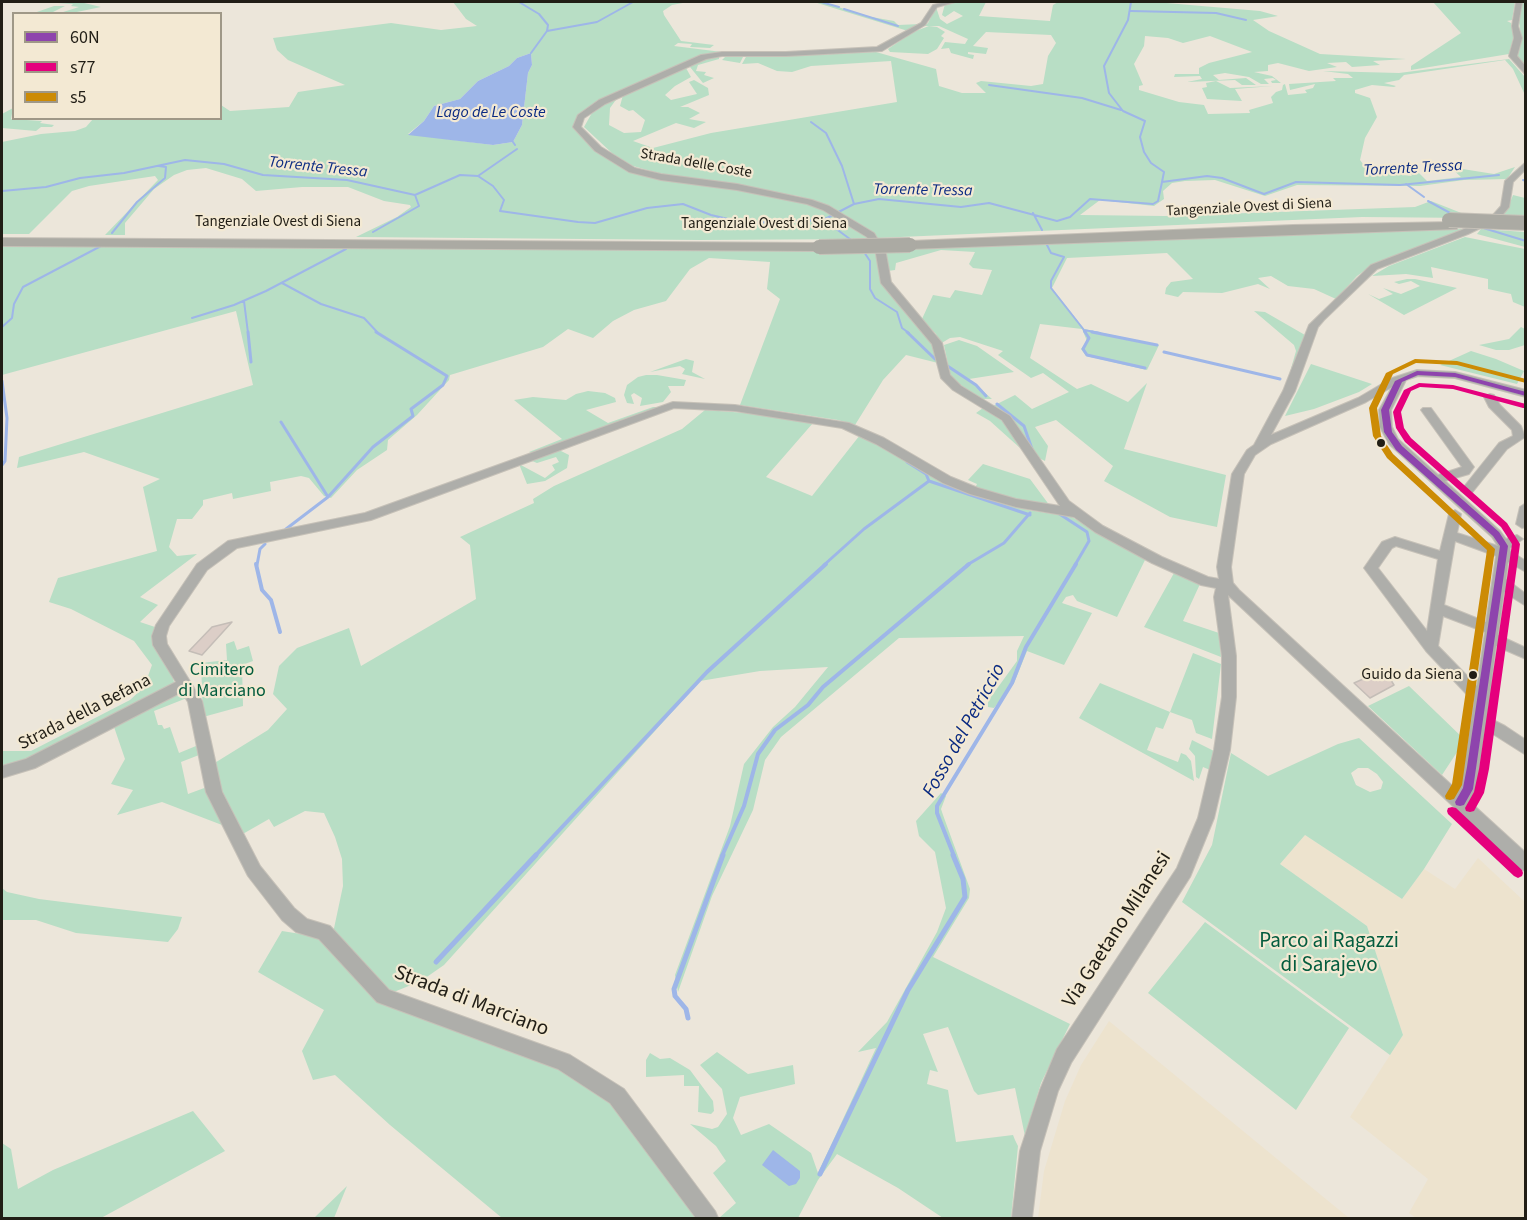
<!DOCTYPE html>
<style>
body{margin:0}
#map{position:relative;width:1527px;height:1220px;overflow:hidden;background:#ece6da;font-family:"Source Sans 3",sans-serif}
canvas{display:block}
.frame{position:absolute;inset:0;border:3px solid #211e16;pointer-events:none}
.legend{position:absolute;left:12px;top:12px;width:210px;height:108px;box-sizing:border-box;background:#f3e9d3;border:2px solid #9f9887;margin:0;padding:8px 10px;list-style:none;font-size:18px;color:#211e16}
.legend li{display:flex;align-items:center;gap:12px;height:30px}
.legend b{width:30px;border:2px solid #9f9887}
</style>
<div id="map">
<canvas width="1527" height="1220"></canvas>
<div class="frame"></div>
<ul class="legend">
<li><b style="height:8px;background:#8e44ad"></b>60N</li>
<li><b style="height:8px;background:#e5007d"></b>s77</li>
<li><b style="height:8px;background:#cc8b04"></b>s5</li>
</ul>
</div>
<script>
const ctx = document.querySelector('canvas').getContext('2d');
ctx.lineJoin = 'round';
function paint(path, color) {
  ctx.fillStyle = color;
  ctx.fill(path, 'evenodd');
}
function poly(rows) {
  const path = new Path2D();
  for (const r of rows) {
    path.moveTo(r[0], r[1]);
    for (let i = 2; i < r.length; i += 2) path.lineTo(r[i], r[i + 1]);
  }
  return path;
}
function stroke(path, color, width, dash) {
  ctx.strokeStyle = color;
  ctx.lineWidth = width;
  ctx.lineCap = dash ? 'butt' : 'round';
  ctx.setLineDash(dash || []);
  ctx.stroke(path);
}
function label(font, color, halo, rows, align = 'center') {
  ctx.font = font + ' "Source Sans 3",sans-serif';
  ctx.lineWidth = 4.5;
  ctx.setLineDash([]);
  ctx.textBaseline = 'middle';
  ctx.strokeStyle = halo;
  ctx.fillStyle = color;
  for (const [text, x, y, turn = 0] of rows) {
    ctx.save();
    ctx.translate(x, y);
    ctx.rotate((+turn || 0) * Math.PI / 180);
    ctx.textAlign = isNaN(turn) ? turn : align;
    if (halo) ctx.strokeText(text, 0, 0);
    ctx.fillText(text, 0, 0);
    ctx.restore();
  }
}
const built = poly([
 [1305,835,1402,899,1424,869,1455,889,1478,858,1525,902,1525,1218,1416,1218,1409,1213,1428,1179,1350,1117,1403,1035,1367,926,1280,864],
 [1109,1021,1349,1218,1038,1218,1044,1171,1065,1101,1081,1065]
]);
const green = poly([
 [43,2,80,2,101,7,72,13,34,13,54,6,65,6,53,12,60,13,79,7,71,6,73,4],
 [453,2,688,2,672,5,663,11,664,15,681,41,714,45,710,48,690,47,692,44,678,43,674,46,722,52,680,64,593,105,576,127,579,134,596,150,625,168,794,200,819,207,871,239,700,240,356,237,397,217,411,207,410,205,384,201,348,187,302,187,256,191,242,179,206,168,187,170,174,175,154,189,125,223,125,235,105,235,158,180,155,176,89,186,72,191,29,234,2,234,2,142,41,134,75,131,86,127,93,119,220,118,221,105,230,111,289,107,298,92,345,85,288,60,277,50,273,38,391,23,441,30,477,26,466,19],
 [531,53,532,65,528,73,522,125,513,142,493,145,408,134,424,121,434,106,460,99,478,81,509,66,517,58],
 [814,2,823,2,866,16,894,21,898,25,921,24,908,31],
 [959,2,986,2,979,16,1050,21,1053,5,1058,2,1155,2,1260,11,1278,16,1253,20,1269,31,1320,54,1406,59,1373,61,1380,65,1352,67,1346,62,1327,63,1337,67,1309,71,1278,63,1268,65,1268,71,1254,72,1272,76,1281,83,1272,83,1271,81,1276,80,1273,78,1264,79,1269,84,1261,84,1249,77,1225,73,1213,75,1219,80,1246,78,1256,85,1242,85,1235,80,1187,82,1202,79,1200,76,1174,77,1175,74,1199,74,1199,68,1209,63,1252,52,1210,36,1183,43,1168,38,1145,36,1144,46,1134,64,1143,85,1139,86,1139,90,1179,102,1204,105,1208,114,1250,113,1249,110,1273,103,1271,97,1276,92,1282,90,1283,85,1285,84,1288,95,1307,93,1305,90,1313,88,1315,84,1290,90,1289,84,1336,81,1333,78,1353,78,1348,74,1323,71,1399,73,1509,59,1525,77,1525,95,1513,69,1505,60,1404,75,1399,80,1384,83,1396,86,1394,87,1372,85,1355,90,1355,93,1370,98,1377,117,1365,138,1360,160,1363,164,1396,167,1403,175,1412,176,1408,171,1418,172,1427,181,1461,177,1450,167,1494,174,1515,167,1507,179,1464,180,1420,186,1297,185,1265,196,1215,180,1185,181,1172,183,1163,191,1164,199,1154,206,1100,200,1080,215,1165,216,1415,207,1431,201,1474,218,1362,217,877,238,823,204,798,196,662,174,633,166,613,154,584,127,593,111,618,97,610,108,609,125,624,133,641,132,645,120,633,110,629,111,620,106,623,95,686,68,691,77,675,86,665,95,671,100,697,94,689,82,694,80,708,88,709,95,680,107,688,107,700,113,689,119,706,122,694,128,676,123,633,141,653,148,711,133,897,102,891,61,811,66,792,72,777,71,758,63,742,64,747,55,769,57,876,52,936,69,939,86,962,93,986,93,976,83,981,81,1031,86,1043,84,1048,56,1056,43,1051,35,986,32,973,46,988,48,986,54,968,52,968,54,974,55,973,59,951,53,949,48,941,49,945,42,965,44,968,39,939,26,924,26,928,23,936,7,940,19,947,24,963,16,954,11,945,17,942,15,945,4],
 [1433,2,1515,2,1512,20,1507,21,1511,23,1514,35,1509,54,1411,70,1411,66,1461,33],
 [1522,2,1525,2,1525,70,1516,55,1521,36,1519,22],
 [929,26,937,27,945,32,941,36,944,38,937,49,928,54,890,52,888,49,913,32],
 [744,55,740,63,722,60,725,57,719,56,719,59,698,65,696,71,706,72,704,75,714,78,703,83,690,67,691,64,716,56],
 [1216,81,1230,88,1273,86,1235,89,1242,101,1207,99,1202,88,1207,87,1206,83],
 [13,108,11,119,42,121,40,123,54,125,52,127,41,127,36,131,2,128,2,114],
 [1513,195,1525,198,1525,221,1500,219,1508,208],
 [1435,228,1465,229,1375,263,1357,276,1336,299,1314,289,1288,286,1271,276,1258,278,1270,289,1258,284,1222,293,1183,292,1178,297,1165,294,1166,288,1171,282,1193,279,1167,253,1067,258,1052,288,1084,329,1159,345,1147,370,1086,356,1081,349,1087,341,1082,329,1040,324,1030,358,1077,389,1091,384,1128,402,1147,383,1124,449,1226,475,1217,527,1170,517,1104,481,1113,466,1056,420,1035,427,1048,446,1045,461,1039,458,1011,418,993,406,1015,395,1032,409,1069,392,1043,373,1031,378,998,355,1003,351,960,337,950,338,940,344,936,334,922,319,933,295,950,298,955,290,982,295,992,270,973,268,969,264,975,252,941,250,896,263,895,270,888,271,883,248],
 [1481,229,1525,232,1525,247,1477,234],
 [1465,237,1525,249,1525,307,1513,302,1511,294,1488,289,1488,279,1431,267,1433,278,1406,274,1372,276,1389,266],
 [2,245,681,250,875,249,882,284,933,343,938,363,906,355,883,380,855,425,838,420,740,405,780,299,767,289,770,262,709,258,690,269,666,301,634,310,613,321,593,338,568,329,543,347,450,375,449,380,417,415,388,440,387,450,357,470,331,498,324,496,309,478,301,476,270,482,271,491,233,499,232,493,203,500,203,505,192,519,177,519,169,547,177,556,197,554,140,597,158,605,140,622,158,628,174,682,172,686,13,767,2,766,2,751,31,751,130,700,144,687,152,665,134,641,71,609,49,602,58,578,157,551,143,487,160,479,84,452,17,468,19,457,253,385,236,311,2,375],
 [1407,279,1415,279,1457,288,1404,315,1368,294,1379,299,1393,294,1383,288,1401,294,1420,286,1411,281,1399,284,1394,282],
 [1254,311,1265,312,1305,335,1286,386,1296,351,1294,345],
 [1521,327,1525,329,1525,345,1509,350,1496,350,1479,345,1509,339],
 [959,340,977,346,1014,372,969,379,992,399,980,399,951,378,944,345],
 [1471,351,1496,359,1524,371,1517,384,1440,365],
 [686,359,694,361,692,372,705,379,682,374,685,369,680,366,650,372],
 [1311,364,1372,384,1359,392,1314,409,1285,416],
 [646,375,657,375,686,380,684,386,668,386,671,392,663,402,640,406,642,398,634,393,631,395,634,404,627,403,624,395,627,385,638,377],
 [588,391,605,393,615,398,616,402,586,410,608,423,653,407,665,407,534,454,529,452,562,439,514,400,533,397,566,400,576,394],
 [983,408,1004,422,1020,448,990,421,976,413],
 [705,410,746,413,813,423,766,477,812,496,860,435,971,492,1028,510,1072,517,1145,560,1117,617,1077,601,1073,595,1066,597,1062,603,1092,613,1064,665,1027,651,1014,683,994,708,988,707,988,701,1017,661,1017,651,1024,636,899,638,781,737,765,760,753,810,712,896,678,992,675,975,730,826,744,764,773,727,795,707,828,667,760,671,700,681,444,965,421,981,384,996,501,1037,617,1096,708,1218,502,1218,390,1125,335,1075,313,1080,302,1051,324,1010,258,972,282,931,307,935,333,933,343,886,342,859,335,837,324,813,305,811,274,827,269,819,241,835,228,811,213,764,268,730,287,709,273,694,279,666,297,648,349,628,361,666,476,599,470,545,460,537,534,503,533,499,554,486,682,429],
 [559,450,569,455,567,468,545,481,527,484,519,464,545,478,555,470,552,465,559,462,556,457,537,463,532,461],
 [983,464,1030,479,1050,506,1017,501,975,488,977,484,968,480],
 [1174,573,1200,584,1183,621,1219,633,1221,657,1144,627],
 [234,641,237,650,249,646,253,661,242,665,243,706,203,717,201,663,227,660,226,644],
 [1193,653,1221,664,1212,739,1196,733,1192,720,1170,712,1163,729,1156,727,1147,750,1178,762,1181,753,1186,755,1191,761,1194,781,1079,718,1100,683,1170,712],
 [1409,686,1465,740,1442,775,1368,706],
 [172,695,187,698,154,711,158,725,162,725,164,729,170,727,179,753,196,746,199,755,181,762,188,794,207,787,222,825,162,802,117,815,133,790,111,784,125,759,113,724],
 [1359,738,1452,824,1424,869,1402,899,1305,835,1280,864,1367,926,1403,1035,1390,1055,1182,902,1212,845,1231,753,1268,776,1338,744],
 [1358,768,1368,768,1377,774,1383,782,1381,789,1370,792,1356,785,1351,773],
 [1192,740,1214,751,1210,770,1203,767,1199,779,1196,777,1195,756,1189,749],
 [941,793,946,796,941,809,943,815,970,889,969,898,933,957,1070,1024,1041,1083,1025,1136,1015,1088,978,1095,974,1091,948,1027,923,1034,938,1072,930,1070,927,1084,948,1090,956,1142,1013,1135,1015,1140,1018,1146,1011,1218,943,1218,898,1188,837,1154,818,1180,798,1218,719,1218,736,1203,713,1173,726,1161,716,1146,690,1124,712,1129,718,1127,727,1114,722,1089,700,1065,717,1052,748,1074,793,1065,795,1084,740,1097,733,1118,741,1135,769,1124,811,1153,818,1173,876,1048,858,1052,887,1022,937,932,946,908,935,852,919,836,916,821],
 [2,888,7,892,39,899,182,917,178,929,168,942,76,933,36,920,2,920],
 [1205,922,1349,1028,1296,1110,1148,993],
 [650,1053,660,1059,670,1058,690,1070,713,1101,714,1111,711,1114,698,1112,699,1086,684,1086,684,1075,646,1077,646,1060],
 [193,1111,225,1151,101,1218,2,1218,2,1143,11,1149,18,1189,53,1170],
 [347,1186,334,1218,314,1218]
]);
const water = poly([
 [531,53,532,65,528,73,522,125,513,142,493,145,408,135,424,121,434,106,460,99,478,81,509,66,517,58],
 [773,1150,800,1171,800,1178,796,1184,789,1186,762,1165]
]);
const streamFar3 = poly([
 [519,2,539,14,548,25,547,31],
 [821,2,839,7],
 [1131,2,1128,20,1104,66,1109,93,1123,111,1145,121,1140,137,1144,152,1151,163,1164,172,1162,182],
 [844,9,898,26],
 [1131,11,1216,13,1246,20],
 [531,53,547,31,597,22,633,2],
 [989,85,1082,98,1121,110],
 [811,122,826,133,842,166,854,204],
 [513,142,515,145],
 [478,176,517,149],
 [1523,180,1526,181],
 [1406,184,1424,197],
 [2,191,46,187,80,178,124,173,185,160,224,164,263,175,347,180,415,195,460,175,478,176,493,186,504,200,500,211,578,222,595,223,647,208,683,204,711,215,745,223,823,220,854,204,879,199,961,207,989,203,1057,221,1070,217,1090,199,1153,204,1158,201,1162,182,1207,176,1222,178,1264,194,1296,182,1400,185,1499,175],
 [1428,201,1452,214],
 [1033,213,1042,230],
 [824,220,854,242],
 [1480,227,1526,241],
 [373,232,419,206,415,195],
 [112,233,137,202,165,178,166,167,159,166],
 [1046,243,1051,253,1064,257,1051,281,1051,288,1084,330,1100,333],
 [862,249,870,261,870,289,875,298,897,312,902,328,909,333],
 [282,283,321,304,364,318,378,333],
 [244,301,248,333],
 [192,318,234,305,266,291,346,249],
 [2,327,12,318,14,304,23,287,101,246],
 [1084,331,1086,333]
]);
const streamFar2 = poly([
 [248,332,251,362],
 [907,332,935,359],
 [1085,332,1089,338,1083,349,1087,355,1145,368],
 [1092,332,1157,345],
 [1164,352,1280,379],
 [946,365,976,385,986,396],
 [2,381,7,418,5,461,2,465],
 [997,404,1024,426,1032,449],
 [281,422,328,497],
 [907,462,926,474,929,481],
 [1058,513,1087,532,1089,541,1075,565],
 [286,529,328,497,373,447,413,416,411,409,443,385,447,376,376,332],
 [257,565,260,549,265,544],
 [824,565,864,529,929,481,1030,515],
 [967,565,1004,543,1030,513]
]);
const streamFar1 = poly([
 [256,564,262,590,271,600,280,632],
 [535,856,707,672,826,564],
 [722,856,744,806,758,754,775,730,808,705,823,687,969,564],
 [954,856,937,813,937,806,1012,683,1026,647,1076,564]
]);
const stream = poly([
 [436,962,536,855],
 [688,1018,686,1009,675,996,674,989,723,855],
 [820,1174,908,990,965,897,963,879,953,855]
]);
const building = poly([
 [232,622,202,655,189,651,212,627,232,622],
 [1379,672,1387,674,1394,685,1370,698,1354,683,1379,672]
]);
const minor = poly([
 [946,2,955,2,937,7,925,25,882,51,786,56,722,56,706,59,605,104,584,118,581,127,601,147,635,168,661,174,737,184,812,200,829,206,874,233,886,254,891,282,942,343,950,375,961,386,1010,416,1069,501,1103,526,1162,557,1208,577,1219,579,1217,567,1232,474,1247,450,1254,445,1283,391,1309,325,1371,265,1462,230,1493,215,1501,206,1505,181,1526,162,1526,169,1513,182,1509,207,1499,219,1468,234,1377,269,1324,320,1318,327,1295,391,1271,435,1358,398,1392,378,1417,370,1455,372,1526,390,1526,397,1455,378,1418,376,1406,380,1391,410,1392,427,1398,439,1438,475,1462,467,1421,410,1423,408,1431,408,1474,467,1469,474,1445,481,1500,531,1506,539,1517,535,1523,539,1510,548,1510,551,1526,561,1526,572,1508,562,1506,579,1526,594,1526,606,1504,592,1498,635,1526,648,1526,659,1496,646,1487,717,1505,726,1526,740,1526,755,1485,729,1476,789,1469,801,1526,853,1526,871,1520,869,1228,595,1236,656,1236,697,1230,750,1214,818,1190,877,1071,1063,1058,1091,1040,1151,1032,1218,1012,1218,1020,1151,1040,1090,1057,1049,1177,868,1198,818,1214,750,1222,697,1222,656,1214,597,1216,588,1201,585,1152,563,1095,532,1074,517,1016,507,970,494,943,483,876,444,842,428,735,411,674,408,371,520,237,548,207,570,169,626,166,636,167,644,202,701,222,792,260,866,294,908,307,919,330,926,389,990,570,1055,624,1089,715,1211,718,1218,696,1218,610,1103,558,1069,377,1002,319,939,296,932,282,920,248,876,206,792,188,702,182,692,35,768,2,778,2,766,26,759,176,682,153,645,152,636,156,625,197,564,228,541,365,513,673,402,735,405,849,423,884,438,951,477,978,488,1016,499,1060,506,1002,420,953,390,941,378,932,344,881,283,876,254,867,237,823,210,807,204,737,190,661,180,629,172,595,151,573,127,578,115,599,100,701,55,722,52,786,52,877,47,921,23,933,5,946,2],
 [1392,387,1379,410,1380,427,1389,444,1492,537,1498,546,1457,533,1461,514,1455,510,1449,514,1440,551,1395,537,1382,542,1364,568,1426,651,1474,702,1464,767,1458,791,1239,590,1233,583,1231,567,1244,474,1255,455,1271,444,1366,402,1392,387],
 [1455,541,1496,556,1486,622,1444,605,1455,541],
 [1396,546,1438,559,1427,631,1378,568,1392,548,1396,546],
 [1443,616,1485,632,1477,686,1438,646,1443,616],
 [1516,2,1522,2,1518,26,1522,38,1517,56,1526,67,1526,75,1509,56,1514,38,1512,26,1516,2],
 [1490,394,1494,395,1500,405,1521,426,1525,437,1507,449,1471,494,1467,495,1461,491,1463,488,1499,443,1513,436,1512,430,1489,407,1484,397,1490,394],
 [1526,503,1526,527,1522,528,1516,524,1520,507,1526,503]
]);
const highway = poly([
 [1452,222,1457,223,1457,229,910,249,903,245,910,241,1293,225,1452,222],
 [2,238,819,243,826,247,819,251,2,246,2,238]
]);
const highwayBridge = poly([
 [1449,220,1526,223],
 [819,247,910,245]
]);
const bus1 = poly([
 [1417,371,1455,373,1526,392,1526,396,1455,377,1418,375,1402,382,1389,410,1392,432,1402,446,1499,532,1508,546,1473,789,1464,805,1460,806,1456,805,1455,802,1463,788,1467,767,1500,546,1493,536,1396,450,1384,432,1381,410,1395,381,1417,371]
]);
const bus2 = poly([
 [1419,383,1453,385,1526,404,1526,408,1523,408,1453,389,1420,387,1411,391,1401,412,1404,428,1411,438,1507,523,1520,544,1489,769,1484,793,1474,811,1470,812,1466,811,1465,808,1474,792,1479,769,1512,544,1501,527,1405,442,1396,428,1393,412,1404,390,1419,383],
 [1452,807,1456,808,1522,870,1523,873,1522,876,1518,878,1514,876,1448,814,1447,811,1448,808,1452,807]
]);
const bus3 = poly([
 [1415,359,1457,361,1526,379,1526,383,1457,365,1416,363,1393,374,1377,408,1381,436,1393,454,1495,549,1462,785,1454,799,1450,800,1446,799,1445,796,1452,784,1487,550,1387,458,1373,436,1369,408,1386,373,1415,359]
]);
const markers = [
 [1381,443,5,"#211e16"],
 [1473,675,5,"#211e16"]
];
const farStreetnames = [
 ["Strada delle Coste",696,164,10],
 ["Tangenziale Ovest di Siena",1249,208,-3],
 ["Tangenziale Ovest di Siena",278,223],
 ["Tangenziale Ovest di Siena",764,225]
];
const farWaternames = [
 ["Lago de Le Coste",491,113],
 ["Torrente Tressa",318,168,6],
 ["Torrente Tressa",1413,169,-3],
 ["Torrente Tressa",923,191,1]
];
const busNames = [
 ["Guido da Siena",1462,675]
];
const parkNames = [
 ["Cimitero",222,671],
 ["di Marciano",222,692]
];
const streetNames = [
 ["Strada della Befana",85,713,-27]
];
const waterNames = [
 ["Fosso del Petriccio",965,731,-61]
];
const nearStreetnames = [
 ["Via Gaetano Milanesi",1118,930,-57],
 ["Strada di Marciano",471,1002,21]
];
const nearParknames = [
 ["Parco ai Ragazzi",1329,942],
 ["di Sarajevo",1329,966]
];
paint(built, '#ede3ce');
paint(green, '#b8dec5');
paint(water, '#9eb6e8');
stroke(streamFar3, '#9eb6e8', 2);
stroke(streamFar2, '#9eb6e8', 3);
stroke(streamFar1, '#9eb6e8', 4);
stroke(stream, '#9eb6e8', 5);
paint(building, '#dccec7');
stroke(building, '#c4bdb7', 1.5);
stroke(minor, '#c6c1b8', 2);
stroke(highway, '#c6c1b8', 2);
paint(minor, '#aeaeaa');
paint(highway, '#abaaa3');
stroke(highwayBridge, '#c6c1b8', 16, []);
stroke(highwayBridge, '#abaaa3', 14);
paint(bus1, '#8e44ad');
paint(bus2, '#e5007d');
paint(bus3, '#cc8b04');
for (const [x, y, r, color] of markers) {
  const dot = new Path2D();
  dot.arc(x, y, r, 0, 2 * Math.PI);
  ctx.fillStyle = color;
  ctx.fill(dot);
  stroke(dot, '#f3e9d3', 2);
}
label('15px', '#211e16', '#f3e9d3', farStreetnames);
label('italic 16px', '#0a2a82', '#f3e9d3', farWaternames);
label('16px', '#211e16', '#f3e9d3', busNames, 'right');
label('18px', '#035c3e', '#f3e9d3', parkNames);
label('18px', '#211e16', '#f3e9d3', streetNames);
label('italic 20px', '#0a2a82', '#f3e9d3', waterNames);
label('21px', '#211e16', '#f3e9d3', nearStreetnames);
label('21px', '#035c3e', '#f3e9d3', nearParknames);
</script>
